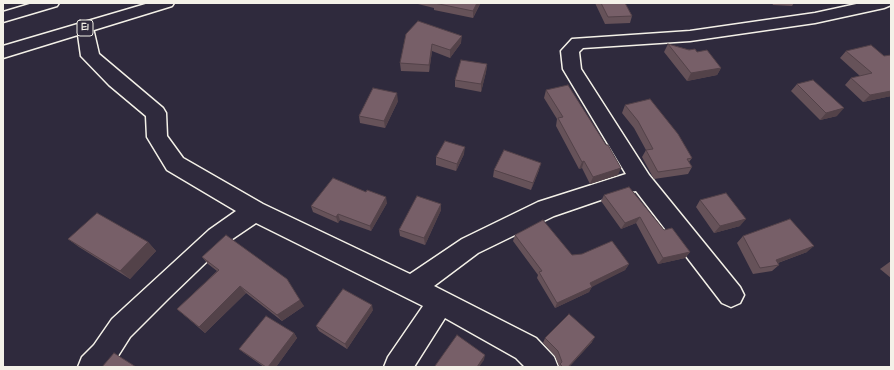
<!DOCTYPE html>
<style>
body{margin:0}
#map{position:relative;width:894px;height:370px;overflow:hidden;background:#2f2a3d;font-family:"Architects Daughter",sans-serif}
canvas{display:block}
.frame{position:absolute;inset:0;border:4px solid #f4f1e8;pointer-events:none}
</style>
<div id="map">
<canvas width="894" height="370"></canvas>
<div class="frame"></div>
</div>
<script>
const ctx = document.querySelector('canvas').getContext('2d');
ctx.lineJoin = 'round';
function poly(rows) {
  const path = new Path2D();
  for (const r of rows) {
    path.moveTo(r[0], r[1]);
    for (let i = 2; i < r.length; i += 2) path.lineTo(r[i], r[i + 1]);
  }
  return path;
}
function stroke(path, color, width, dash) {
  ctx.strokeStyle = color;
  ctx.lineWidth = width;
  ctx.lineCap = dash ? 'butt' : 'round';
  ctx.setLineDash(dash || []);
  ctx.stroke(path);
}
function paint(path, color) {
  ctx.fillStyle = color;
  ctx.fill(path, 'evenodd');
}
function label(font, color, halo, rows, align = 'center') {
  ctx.font = font + ' "Architects Daughter",sans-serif';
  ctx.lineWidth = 3;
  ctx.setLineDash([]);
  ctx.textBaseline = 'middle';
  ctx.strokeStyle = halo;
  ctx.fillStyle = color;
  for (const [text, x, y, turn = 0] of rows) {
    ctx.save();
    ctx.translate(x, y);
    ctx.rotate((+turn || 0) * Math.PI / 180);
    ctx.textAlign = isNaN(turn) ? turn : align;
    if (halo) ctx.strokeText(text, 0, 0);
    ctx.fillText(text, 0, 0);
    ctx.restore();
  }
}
const minor = poly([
 [861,3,891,3,891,5,884,8,815,23,690,41,583,48,579,52,581,69,649,175,740,287,744,295,740,303,731,307,722,303,636,191,621,193,554,216,478,253,434,286,536,338,554,357,558,367,525,367,516,358,445,318,414,367,384,367,388,357,423,306,256,223,225,244,169,298,130,337,111,367,78,367,82,357,94,345,112,319,209,230,236,211,167,170,147,137,146,116,109,85,81,56,77,28,79,24,85,23,91,24,93,28,99,54,163,108,166,113,167,136,183,158,263,204,410,274,462,239,538,202,626,174,563,69,561,51,572,39,690,31,815,13,861,3]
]);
const highway = poly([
 [33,3,59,3,57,6,3,22,3,12,33,3],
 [149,3,174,3,172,6,3,58,3,46,149,3]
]);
const wall = poly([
 [418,3,480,3,480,4,473,18,434,10,434,8,418,4],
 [595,3,625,3,632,16,630,23,605,24],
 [772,3,794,3,792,6,773,5],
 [406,34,461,43,450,58,432,51,429,72,401,71,400,63],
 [668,44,697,52,721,68,717,75,687,81,664,52],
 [846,51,884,56,891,96,863,102,845,85,851,78,860,76,840,58],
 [487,64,486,72,481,92,455,87,455,80],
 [797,84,837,116,820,120,791,91],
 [546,90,618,175,590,184,582,168,579,169,556,126,557,119,544,98],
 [398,101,385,128,360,123,359,116],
 [625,105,692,158,689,162,692,167,688,174,654,179,642,157,646,150,634,128,622,113],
 [464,154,456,171,436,165,436,157],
 [494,170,539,170,531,190,493,177],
 [604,195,664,230,690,252,685,258,658,264,636,223,621,229,601,201],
 [700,200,740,226,714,233,696,207],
 [387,203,371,231,340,220,338,223,313,212,311,206],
 [441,204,441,210,425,245,400,236,399,230],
 [515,235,572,255,629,264,625,270,592,286,589,292,555,308,537,278,538,275,513,241],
 [743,236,807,252,778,263,779,265,772,271,753,274,737,243],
 [68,239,148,242,156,251,130,279,79,247],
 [202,257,304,306,282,321,246,293,205,333,177,309,217,271,208,264],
 [891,261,891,278,880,269],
 [373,310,347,349,319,331,316,326],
 [294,333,297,338,276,367,264,367,244,353,239,349],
 [545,338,592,342,569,367,559,367,559,366,555,356,543,343]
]);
const shadedWall = poly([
 [477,3,480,3,480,4,473,18,473,11],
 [462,36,461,43,450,58,450,50],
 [432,44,432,51,429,72,429,65],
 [487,64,486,72,481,92,481,84],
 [721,68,717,75,687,81,691,73],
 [891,91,891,96,863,102,870,95],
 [397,93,398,101,385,128,384,121],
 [844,108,837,116,820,120,826,113],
 [465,147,464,154,456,171,457,164],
 [584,161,582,168,579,169,582,162],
 [541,163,539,170,531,190,533,183],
 [621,168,618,175,590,184,593,177],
 [386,197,387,203,371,231,370,226],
 [441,204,441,210,425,245,424,238],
 [338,214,340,220,338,223,336,217],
 [640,217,636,223,621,229,625,223],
 [746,219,740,226,714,233,720,226],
 [148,242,156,251,130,279,120,271],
 [814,246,807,252,769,266,776,260],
 [690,252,685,258,658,264,663,258],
 [629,264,625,270,590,288,592,287,589,292,555,308,557,303,590,283],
 [240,286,246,293,205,333,199,327],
 [300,300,304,306,282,321,277,315],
 [372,305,373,310,347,349,345,344],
 [294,333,297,338,276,367,268,367],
 [595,337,592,342,569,367,568,367],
 [485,355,484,360,479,367,477,367]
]);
const building = poly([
 [434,3,477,3,473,11,434,3],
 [601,3,625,3,632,16,608,17,601,3],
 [418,21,462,36,450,50,432,44,429,65,400,63,406,34,418,21],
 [668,44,689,50,695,49,697,52,707,50,721,68,691,73,668,44],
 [871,45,884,56,891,55,891,91,870,95,851,78,872,73,846,51,871,45],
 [461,60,487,64,481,84,455,80,461,60],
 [813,80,844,108,826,113,797,84,813,80],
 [568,85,606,145,608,145,621,168,593,177,584,161,582,162,558,118,563,117,546,90,568,85],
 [373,88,397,93,384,121,359,116,373,88],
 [650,99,678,134,692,158,687,159,692,167,658,172,646,150,653,149,638,121,625,105,650,99],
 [445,141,465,147,457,164,436,157,445,141],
 [504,150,541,163,533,183,494,170,504,150],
 [333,178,366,192,367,190,386,197,370,226,338,214,336,217,311,206,333,178],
 [629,187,664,230,672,228,690,252,663,258,640,217,625,223,604,195,629,187],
 [726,193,746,219,720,226,700,200,726,193],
 [417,196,441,204,424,238,399,230,417,196],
 [97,213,148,242,120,271,68,239,97,213],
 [790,219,814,246,776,260,779,265,760,268,743,236,790,219],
 [543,220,572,255,582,254,612,241,629,264,590,283,592,287,557,303,539,272,542,271,515,235,543,220],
 [226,235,287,279,300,300,277,315,240,286,199,327,177,309,219,270,202,257,226,235],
 [343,289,372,305,345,344,316,326,343,289],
 [569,314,595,337,568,367,563,367,560,364,562,362,558,351,545,338,569,314],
 [266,316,294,333,268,367,266,367,239,349,266,316],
 [457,335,485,355,477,367,437,367,435,366,457,335],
 [114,353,136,367,102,367,114,353]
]);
const shields = [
 [85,28,16]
];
const shieldNames = [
 ["E1",85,28]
];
stroke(minor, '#f4f1e8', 3);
stroke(highway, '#f4f1e8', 3);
paint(minor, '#2f2a3d');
paint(highway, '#2f2a3d');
paint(wall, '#665259');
paint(shadedWall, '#534249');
paint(building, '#775f68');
stroke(building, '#534249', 1);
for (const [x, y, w] of shields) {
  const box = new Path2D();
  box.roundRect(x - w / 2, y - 8, w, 16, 3);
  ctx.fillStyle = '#2f2a3d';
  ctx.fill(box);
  stroke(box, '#f4f1e8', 1);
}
label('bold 10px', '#f4f1e8', null, shieldNames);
</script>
